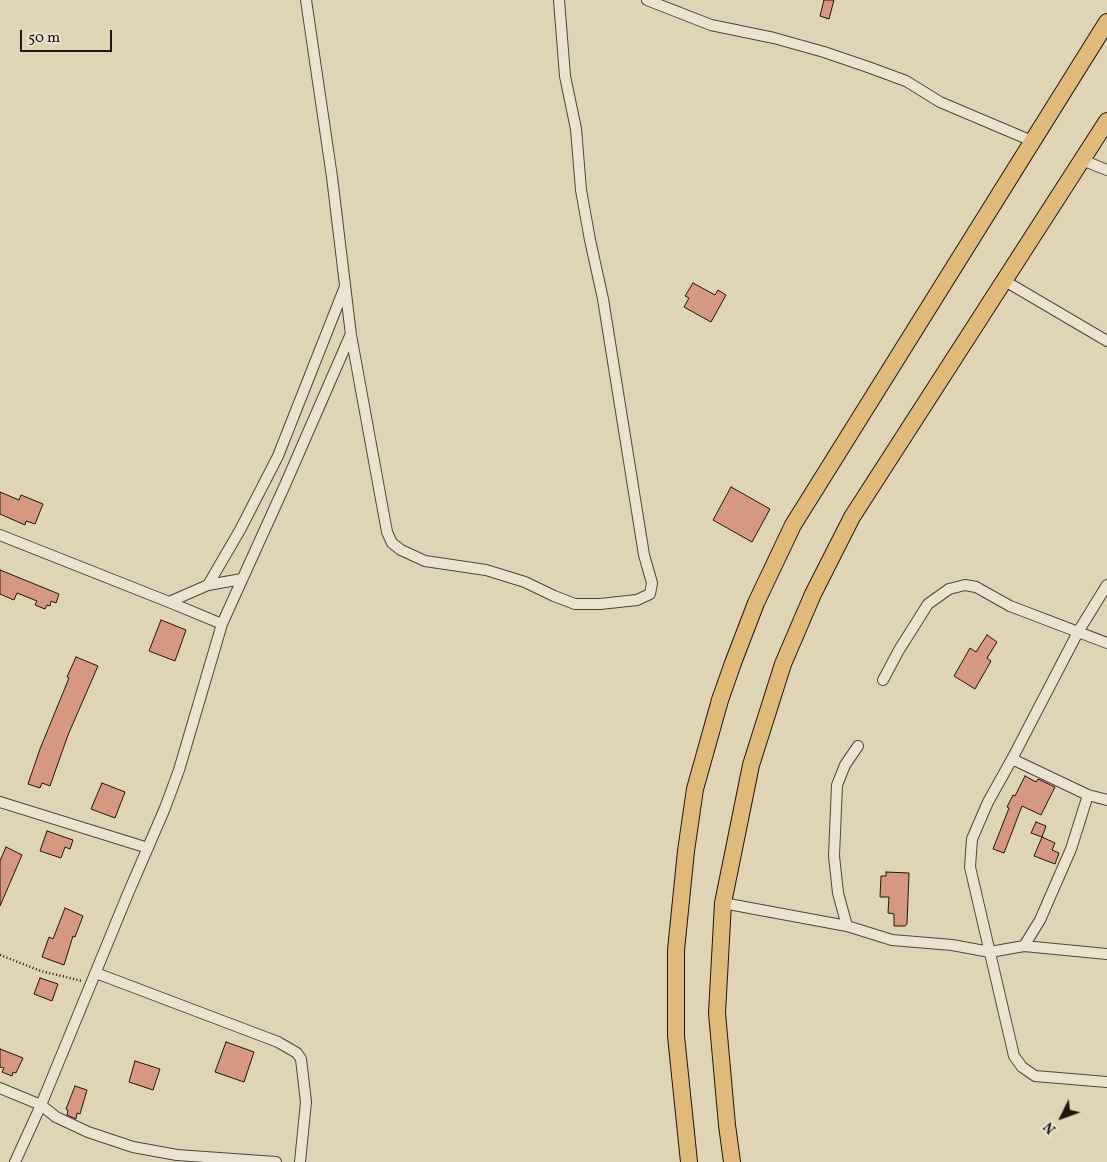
<!DOCTYPE html>
<style>
body{margin:0}
#map{position:relative;width:1107px;height:1162px;overflow:hidden;background:#dfd4b6;font-family:Vollkorn,serif}
canvas{display:block}
.north{position:absolute;left:1037px;top:1092px;width:50px;height:50px;-webkit-text-stroke:4px #eae3d0;paint-order:stroke;rotate:228deg;font-size:14px;font-weight:700;line-height:20px;text-align:center;color:#22150f}
.north::after{content:'';display:block;margin:auto;width:18px;height:22px;background:#22150f;clip-path:polygon(50% 0,100% 100%,50% 72%,0 100%)}
.scale{position:absolute;left:20px;top:30px;width:92px;height:22px;box-sizing:border-box;border:2px solid #22150f;border-top:0;padding-left:6px;font-size:15px;line-height:18px;white-space:nowrap;color:#22150f;-webkit-text-stroke:4px #eae3d0;paint-order:stroke}
</style>
<div id="map">
<canvas width="1107" height="1162"></canvas>
<div class="north">N</div>
<div class="scale">50 m</div>
</div>
<script>
const ctx = document.querySelector('canvas').getContext('2d');
ctx.lineJoin = 'round';
function paint(path, color) {
  ctx.fillStyle = color;
  ctx.fill(path, 'evenodd');
}
function poly(rows) {
  const path = new Path2D();
  for (const r of rows) {
    path.moveTo(r[0], r[1]);
    for (let i = 2; i < r.length; i += 2) path.lineTo(r[i], r[i + 1]);
  }
  return path;
}
function stroke(path, color, width, dash) {
  ctx.strokeStyle = color;
  ctx.lineWidth = width;
  ctx.lineCap = dash ? 'butt' : 'round';
  ctx.setLineDash(dash || []);
  ctx.stroke(path);
}
const building = poly([
 [824,0,834,0,829,19,820,16,824,0],
 [693,283,715,295,718,290,726,295,711,322,684,307,689,298,685,296,693,283],
 [731,487,770,509,752,542,713,520,731,487],
 [0,492,19,500,21,495,43,504,35,524,26,521,25,525,0,514,0,492],
 [0,570,59,594,56,603,51,601,50,606,47,605,45,609,35,605,37,601,17,593,14,600,0,594,0,570],
 [161,620,186,630,175,661,149,651,161,620],
 [987,635,997,642,987,658,991,661,975,689,954,676,970,648,976,652,987,635],
 [76,657,98,666,68,735,50,786,42,783,40,788,28,784,40,749,69,678,67,677,76,657],
 [1025,776,1036,782,1038,779,1055,787,1041,815,1022,806,1004,853,993,849,1009,808,1007,807,1013,795,1015,796,1025,776],
 [102,783,125,792,115,818,91,809,102,783],
 [1036,822,1046,826,1042,837,1031,833,1036,822],
 [47,831,73,840,70,849,65,847,61,858,40,851,47,831],
 [1042,837,1055,843,1052,850,1059,853,1055,864,1034,856,1042,837],
 [6,847,22,855,0,906,0,861,6,847],
 [886,872,909,873,907,924,905,926,894,926,894,914,888,913,889,897,880,897,881,876,886,876,886,872],
 [65,908,83,916,75,937,73,936,64,965,42,957,49,937,53,939,65,908],
 [40,978,58,984,52,1001,34,994,40,978],
 [226,1042,254,1052,244,1082,215,1072,226,1042],
 [0,1049,23,1058,16,1073,13,1072,12,1076,2,1072,4,1068,0,1067,0,1049],
 [135,1061,160,1069,153,1090,129,1082,135,1061],
 [75,1086,87,1090,80,1114,77,1113,76,1119,67,1115,68,1110,66,1109,75,1086]
]);
const path = poly([
 [0,955,41,971,82,981]
]);
const minor = poly([
 [306,0,332,177,351,335,387,532,392,543,401,550,425,561,486,570,525,582,554,596,575,604,600,604,637,600,650,594,652,583,644,555,603,299,590,240,581,190,576,129,565,76,559,0],
 [647,0,711,25,774,38,824,52,868,67,906,81,940,102,1032,141],
 [1082,160,1107,170],
 [1005,281,1107,341],
 [0,535,169,602,222,624,285,485,350,336],
 [208,585,240,530,278,456,344,289],
 [1107,585,1078,632,1012,759,988,802,972,839,970,867,1014,1056,1022,1067,1035,1076,1107,1082],
 [169,602,208,585,242,579],
 [883,680,899,650,928,604,949,589,965,585,976,587,1010,606,1107,643],
 [858,746,845,765,837,785,834,856,838,893,847,926,892,940,952,945,990,952,1024,946,1107,954],
 [1012,759,1088,795,1107,800],
 [0,802,148,848],
 [723,903,847,926],
 [1024,946,1040,920,1071,849,1088,795],
 [96,973,278,1042,297,1053,301,1059,306,1102,300,1162],
 [0,1088,41,1105,127,896,165,808,179,770,222,624],
 [15,1162,41,1105,56,1117,88,1132,133,1147,177,1155,276,1162]
]);
const trunk = poly([
 [689,1162,676,1036,676,950,686,851,695,789,720,700,733,663,756,603,793,525,1107,22],
 [732,1162,727,1125,717,1013,723,903,751,765,783,664,813,594,852,517,1107,121]
]);
paint(building, '#d69883');
stroke(building, '#22150f', 1);
stroke(minor, '#514539', 12);
stroke(trunk, '#22150f', 18);
stroke(path, '#22150f', 2.5, [1, 2.5]);
stroke(minor, '#eae3d0', 10);
stroke(trunk, '#e0ba7b', 16);
</script>
